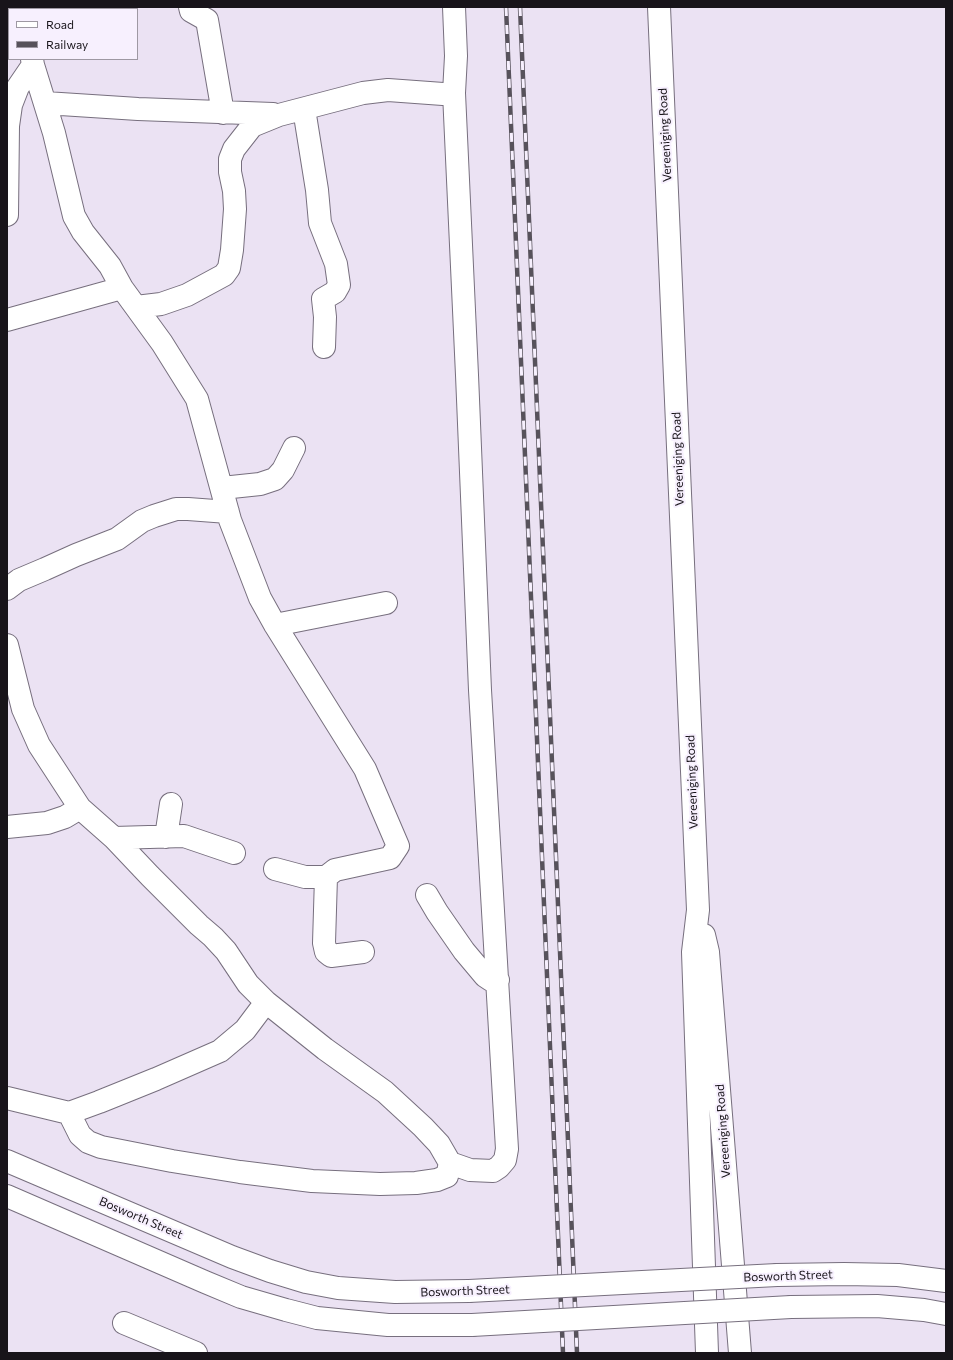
<!DOCTYPE html>
<style>
body{margin:0}
#map{position:relative;width:953px;height:1360px;overflow:hidden;background:#ebe2f3;font-family:Commissioner,sans-serif}
canvas{display:block}
.frame{position:absolute;inset:0;border:8px solid #18141a;pointer-events:none}
.legend{position:absolute;left:8px;top:8px;width:130px;height:52px;box-sizing:border-box;background:#f7f0fe;border:1px solid #9e98a3;margin:0;padding:5px 7px;list-style:none;font-size:12px;color:#18141a}
.legend li{display:flex;align-items:center;gap:8px;height:20px}
.legend b{width:20px;border:1px solid #9e98a3}
</style>
<div id="map">
<canvas width="953" height="1360"></canvas>
<div class="frame"></div>
<ul class="legend">
<li><b style="height:5px;background:#fff"></b>Road</li>
<li><b style="height:5px;background:#57525b"></b>Railway</li>
</ul>
</div>
<script>
const ctx = document.querySelector('canvas').getContext('2d');
ctx.lineJoin = 'round';
function poly(rows) {
  const path = new Path2D();
  for (const r of rows) {
    path.moveTo(r[0], r[1]);
    for (let i = 2; i < r.length; i += 2) path.lineTo(r[i], r[i + 1]);
  }
  return path;
}
function stroke(path, color, width, dash) {
  ctx.strokeStyle = color;
  ctx.lineWidth = width;
  ctx.lineCap = dash ? 'butt' : 'round';
  ctx.setLineDash(dash || []);
  ctx.stroke(path);
}
function label(font, color, halo, rows, align = 'center') {
  ctx.font = font + ' Commissioner,sans-serif';
  ctx.lineWidth = 4;
  ctx.setLineDash([]);
  ctx.textBaseline = 'middle';
  ctx.strokeStyle = halo;
  ctx.fillStyle = color;
  for (const [text, x, y, turn = 0] of rows) {
    ctx.save();
    ctx.translate(x, y);
    ctx.rotate((+turn || 0) * Math.PI / 180);
    ctx.textAlign = isNaN(turn) ? turn : align;
    if (halo) ctx.strokeText(text, 0, 0);
    ctx.fillText(text, 0, 0);
    ctx.restore();
  }
}
const street = poly([
 [190,7,191,11,207,20,223,113],
 [30,9,32,7],
 [7,20,9,20],
 [32,59,33,65,54,133,74,216,83,232,110,266,122,288,162,343,197,399,230,520,260,598,275,625,365,769,398,846,390,858,335,870,326,877,305,877,275,869],
 [45,103,138,109,273,114],
 [304,109,317,190,320,223,336,264,339,285,335,292,323,299,325,317,324,347],
 [7,215,8,126,11,105,18,87,33,65],
 [136,307,161,304,187,295,224,275,229,268,232,250,235,209,234,191,230,172,230,159,234,149,252,126,279,115,363,93,388,90,443,94,454,93],
 [7,320,122,288],
 [222,488,260,484,275,479,283,470,294,448],
 [7,589,19,580,45,569,76,555,117,539,142,521,154,516,176,509,188,509,228,512],
 [275,625,386,603],
 [7,645,23,709,39,745,80,808,114,838,150,876,199,925,213,937,226,951,248,984,266,1002,325,1049,385,1092,423,1127,439,1144,450,1163,470,1170,493,1171,499,1167,505,1160,507,1149,480,690,467,375,454,93,456,56,454,7],
 [7,827,47,823,65,817,80,808],
 [166,837,171,804],
 [114,838,184,836,234,853],
 [326,877,324,943,326,952,331,956,363,952],
 [427,895,437,912,464,951,485,976,491,980,498,980],
 [7,1098,69,1113,99,1102,156,1079,220,1051,245,1030,266,1002],
 [69,1113,80,1135,88,1142,101,1147,172,1161,240,1172,312,1181,380,1184,416,1183,437,1180,447,1176,450,1163],
 [124,1323,196,1353]
]);
const secondary = poly([
 [659,7,698,910,693,952,707,1353],
 [704,935,708,952,740,1353],
 [7,1161,232,1257,270,1271,306,1282,338,1288,395,1292,469,1291],
 [7,1196,205,1282,241,1297,286,1310,317,1318,388,1325,472,1325],
 [777,1275,844,1274,898,1275,946,1281],
 [791,1307,877,1306,924,1310,946,1314]
]);
const rail = poly([
 [506,7,563,1353],
 [520,7,577,1353]
]);
const secondaryBridge = poly([
 [469,1291,777,1275],
 [472,1325,791,1307]
]);
const streetNames = [
 ["Vereeniging Road",665,135,-93],
 ["Vereeniging Road",678,459,-92],
 ["Vereeniging Road",692,782,-92],
 ["Vereeniging Road",723,1131,-94],
 ["Bosworth Street",141,1218,23],
 ["Bosworth Street",788,1276,-2],
 ["Bosworth Street",465,1291,-2]
];
stroke(street, '#776f7e', 24);
stroke(secondary, '#776f7e', 24);
stroke(street, '#fff', 22);
stroke(secondary, '#fff', 22);
stroke(rail, '#57525b', 4.5);
stroke(rail, '#f7f0fe', 3, [9]);
stroke(secondaryBridge, '#776f7e', 24, []);
stroke(secondaryBridge, '#fff', 22);
label('12px', '#18141a', '#f7f0fe', streetNames);
</script>
